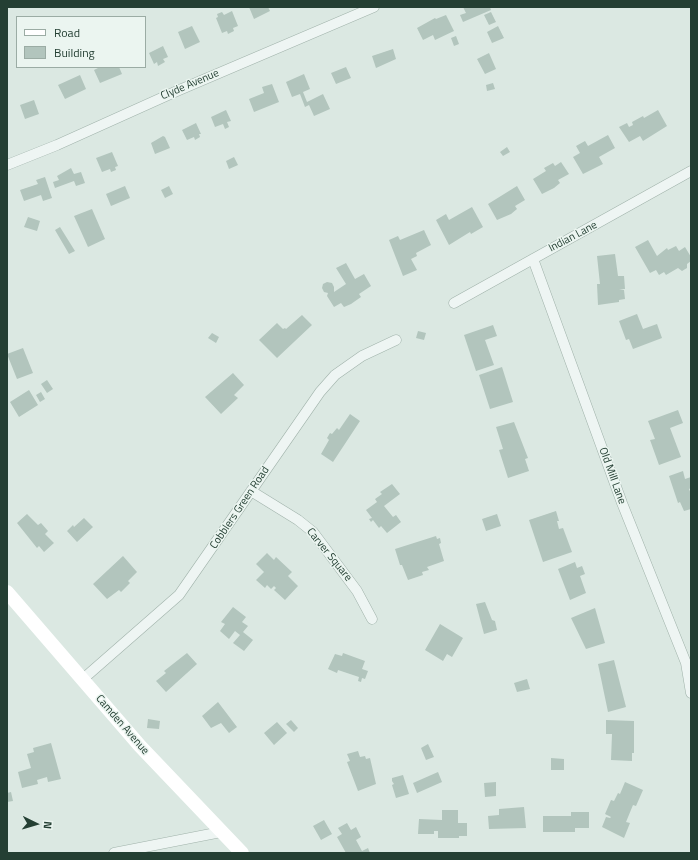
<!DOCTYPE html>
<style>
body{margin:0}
#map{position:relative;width:698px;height:860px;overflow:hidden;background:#dbe8e2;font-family:"Titillium Web",sans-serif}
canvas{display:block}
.frame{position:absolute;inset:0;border:8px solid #243f33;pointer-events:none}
.legend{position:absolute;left:16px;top:16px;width:130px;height:52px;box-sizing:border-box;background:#ebf5f0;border:1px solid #9baca4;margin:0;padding:5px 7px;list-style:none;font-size:12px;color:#243f33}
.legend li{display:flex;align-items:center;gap:8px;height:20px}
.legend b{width:20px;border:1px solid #9baca4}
.north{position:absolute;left:16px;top:804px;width:40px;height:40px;-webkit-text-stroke:3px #ebf5f0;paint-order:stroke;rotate:95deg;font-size:11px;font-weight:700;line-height:16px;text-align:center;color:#243f33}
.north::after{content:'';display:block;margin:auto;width:14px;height:18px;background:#243f33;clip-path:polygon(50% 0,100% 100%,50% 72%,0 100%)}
</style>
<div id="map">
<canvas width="698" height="860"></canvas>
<div class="frame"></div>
<ul class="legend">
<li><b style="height:5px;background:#fff"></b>Road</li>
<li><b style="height:11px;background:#b2c5bd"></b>Building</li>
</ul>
<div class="north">N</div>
</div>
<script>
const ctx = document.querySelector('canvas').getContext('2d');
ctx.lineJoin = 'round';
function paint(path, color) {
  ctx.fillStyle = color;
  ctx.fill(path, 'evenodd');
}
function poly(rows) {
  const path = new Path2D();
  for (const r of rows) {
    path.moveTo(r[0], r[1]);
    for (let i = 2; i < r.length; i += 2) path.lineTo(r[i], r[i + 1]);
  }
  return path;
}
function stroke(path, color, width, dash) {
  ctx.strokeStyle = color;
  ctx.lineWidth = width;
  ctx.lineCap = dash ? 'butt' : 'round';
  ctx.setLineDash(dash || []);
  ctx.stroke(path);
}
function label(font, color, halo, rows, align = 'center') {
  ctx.font = font + ' "Titillium Web",sans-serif';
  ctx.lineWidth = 3;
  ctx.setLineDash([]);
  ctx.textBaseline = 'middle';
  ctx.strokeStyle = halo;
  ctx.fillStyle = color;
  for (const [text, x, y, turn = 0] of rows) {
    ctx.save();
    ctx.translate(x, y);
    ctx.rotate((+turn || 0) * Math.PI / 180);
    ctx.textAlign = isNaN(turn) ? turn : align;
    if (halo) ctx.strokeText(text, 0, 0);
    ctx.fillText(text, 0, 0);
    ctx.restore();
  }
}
const building = poly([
 [249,7,268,7,270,11,254,19],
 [463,7,490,7,491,10,463,22,460,15,466,13],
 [232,11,238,26,233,28,234,31,228,34,227,31,222,33,216,18,218,17,217,14,222,12,224,15],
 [491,12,496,22,489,25,484,15],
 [446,15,454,31,435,40,433,35,423,40,417,28,435,18,436,19],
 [192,26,200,42,185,49,178,32],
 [498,26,504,38,492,43,487,32],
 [456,36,459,44,454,46,451,38],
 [163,46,168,57,163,59,165,62,158,66,157,62,154,64,149,53],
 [393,49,396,59,376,68,372,56],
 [489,53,496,69,485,74,477,59],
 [100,67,119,67,122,74,100,83,94,70],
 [346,67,351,78,336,84,331,73],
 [304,74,310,89,303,92,307,102,323,94,330,109,314,116,309,105,305,107,300,94,292,97,286,82],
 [80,75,86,89,65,99,58,85],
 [493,83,495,89,487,91,486,85],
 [272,84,279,102,254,112,249,99,264,93,262,87],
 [34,100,39,114,25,119,20,105],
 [226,110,231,121,227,122,229,127,225,129,223,124,215,127,211,117],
 [658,110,667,126,643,141,640,136,629,142,619,127,627,123,629,127,633,125,632,122,643,116,644,118],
 [196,123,201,134,199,134,200,137,195,140,194,137,187,140,182,130],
 [608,135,615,148,599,157,603,164,583,174,573,157,580,153,576,146,585,141,588,146],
 [163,136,165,137,170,148,155,154,151,143],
 [507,147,510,152,503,156,500,152],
 [112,152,118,166,115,167,116,170,111,172,110,169,102,172,96,158],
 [234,157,238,165,229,169,226,161],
 [561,162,569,174,558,180,560,183,554,188,542,194,533,179,546,171,544,168,553,163,555,166],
 [71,168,74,174,81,172,85,183,76,186,74,181,55,188,53,182,59,180,57,176],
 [45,177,52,198,43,201,41,195,24,201,20,190,38,184,36,180],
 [125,186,130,198,111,206,106,194],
 [169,186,173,194,165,198,161,190],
 [517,186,525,200,515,206,517,209,511,214,497,220,488,204],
 [472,207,483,227,471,234,470,232,449,245,436,220,446,214,449,220],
 [92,209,105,239,88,247,74,216],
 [28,217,40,221,37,231,24,227],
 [60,227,75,251,69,254,55,230],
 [424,230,431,245,416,253,417,256,411,259,417,270,403,276,389,240,398,236,400,240],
 [648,240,657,256,667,248,668,250,676,246,679,251,685,247,691,257,691,261,687,264,687,268,682,271,678,268,666,275,664,272,659,275,656,270,650,273,635,247],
 [615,254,618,276,624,276,625,289,619,289,624,290,625,299,619,300,619,302,598,305,597,284,600,284,597,256],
 [346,263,355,279,364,274,371,286,359,294,361,297,351,304,344,307,341,303,334,307,327,296,328,293,324,292,322,288,323,284,327,282,332,283,334,287,334,292,346,284,336,268],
 [637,314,643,329,657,324,662,338,633,349,629,339,626,340,619,321],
 [302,315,312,325,277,358,259,340,277,323,283,329,285,328,286,329],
 [493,325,497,336,485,340,494,365,476,371,464,335],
 [418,331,426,333,424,340,416,338],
 [212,333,219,337,216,343,208,338],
 [23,348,33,373,17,379,7,354],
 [502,367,513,402,490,409,479,375],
 [233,373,244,385,234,395,238,398,221,414,205,397],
 [47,380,53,389,47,393,41,384],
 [29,390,38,405,19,417,10,402],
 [41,392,45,399,40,402,36,395],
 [678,410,683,423,670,428,681,457,659,465,650,440,655,439,648,421],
 [350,414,360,421,333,462,321,454,329,440,327,438,330,433,332,434,337,428,339,430],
 [514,422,528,458,525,459,529,471,508,478,499,450,503,449,496,427],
 [683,471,685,479,691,477,691,488,689,489,691,494,691,509,684,511,680,502,678,503,669,476],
 [392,484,400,494,384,506,393,517,396,515,401,522,387,533,381,526,379,528,373,520,371,522,369,519,372,518,366,510,377,502,375,499,382,494,380,492],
 [556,511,559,521,557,521,559,529,563,528,572,552,543,562,529,520],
 [27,514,38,525,41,523,48,531,45,534,54,543,44,552,39,546,37,548,17,523],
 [497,514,501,526,486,531,482,519],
 [84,518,93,527,77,542,67,531,73,525,74,527],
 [436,536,437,539,440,538,441,543,439,544,444,561,427,567,429,570,422,572,423,575,408,580,402,565,400,565,395,549],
 [267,553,274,560,276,557,292,572,288,576,298,586,285,600,274,590,276,588,274,586,271,589,267,585,265,588,256,580,264,572,256,564],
 [123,556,137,572,128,581,130,583,121,592,119,590,107,599,93,584],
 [575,562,577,568,582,566,585,574,580,576,586,593,570,600,558,569],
 [485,602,492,620,495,621,497,630,484,634,476,604],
 [233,607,246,617,242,622,248,626,243,632,253,640,244,651,233,643,240,635,235,631,229,639,220,631,225,624,221,622],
 [595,608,605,643,586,649,571,618],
 [440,624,463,638,452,657,447,654,443,661,425,650],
 [187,653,197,664,166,692,156,681,166,673,164,671],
 [343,653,365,661,362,669,368,671,365,679,362,678,361,682,358,681,359,677,338,670,337,673,328,669,335,654,342,656],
 [614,660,626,707,608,712,598,664],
 [527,679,530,689,517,692,514,683],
 [218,702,237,727,229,733,221,723,211,728,202,716],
 [148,719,160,721,159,729,147,728],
 [291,720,298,728,294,732,286,724],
 [606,720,634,721,634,753,632,753,632,761,611,760,612,734,606,734],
 [277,722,287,733,274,745,264,733],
 [51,743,61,779,48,782,47,777,37,780,38,784,22,788,18,772,31,768,27,754,34,752,33,748],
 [428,744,434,757,426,760,421,748],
 [358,751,360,757,365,756,366,759,370,758,376,784,358,791,347,762,350,761,347,754],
 [551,758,564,759,564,770,551,770],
 [438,772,442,782,417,793,413,783],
 [403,775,409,794,396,798,392,785,394,784,392,781,392,778],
 [496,782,496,796,485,797,484,783],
 [625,782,643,790,636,806,633,805,626,822,630,823,624,838,602,827,606,817,610,818,611,817,605,814,611,800,614,801,618,793,620,794],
 [11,792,13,801,7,802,7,793],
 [524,807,526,828,489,829,488,816,499,815,499,809],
 [442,810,458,810,458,823,467,823,467,836,459,836,459,838,438,838,438,831,434,831,434,834,418,834,419,819,442,820],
 [571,812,589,812,589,828,575,828,575,832,543,832,543,816,571,816],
 [324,820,332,834,321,840,313,826],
 [347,823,351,830,356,827,361,837,356,840,362,851,368,848,370,853,346,853,337,837,342,834,338,828]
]);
const street = poly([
 [7,165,57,145,177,91,374,7],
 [533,259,622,503,686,663,691,693],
 [454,303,691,171],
 [251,491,298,520,313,532,357,591,372,619],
 [83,679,179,595,320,392,335,375,362,356,396,340],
 [114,853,221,832]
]);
const secondary = poly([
 [7,592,140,746,242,853]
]);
const streetNames = [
 ["Clyde Avenue",190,85,-23],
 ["Indian Lane",573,237,-28],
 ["Old Mill Lane",612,476,70],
 ["Cobblers Green Road",240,508,-56],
 ["Carver Square",329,555,51],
 ["Camden Avenue",122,725,49]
];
paint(building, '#b2c5bd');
stroke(street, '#a0b2aa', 11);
stroke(street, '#eef5f3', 10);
stroke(secondary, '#fff', 14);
label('11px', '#243f33', '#ebf5f0', streetNames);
</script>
